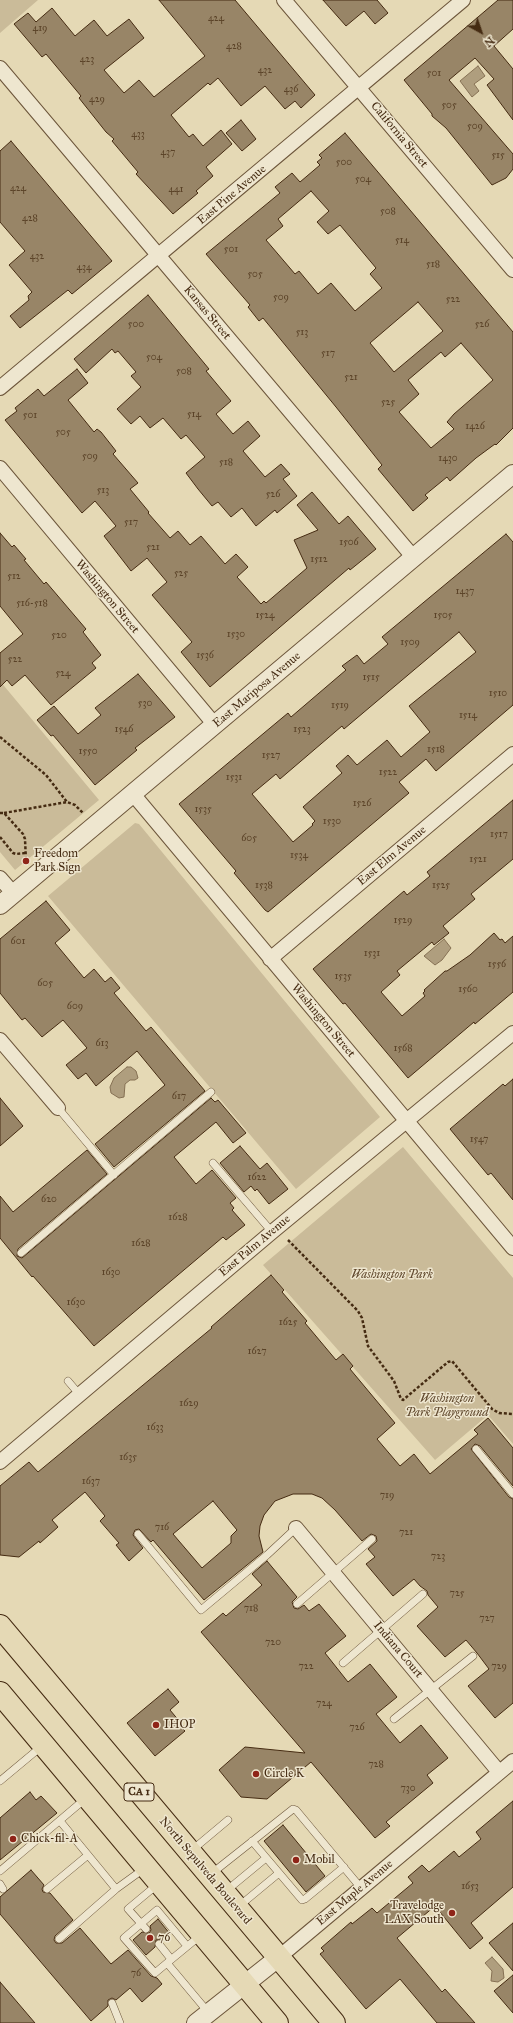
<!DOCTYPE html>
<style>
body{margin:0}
#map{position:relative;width:513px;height:2023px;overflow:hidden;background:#e5d9b5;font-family:"IM FELL Great Primer",serif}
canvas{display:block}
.north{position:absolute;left:461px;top:12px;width:40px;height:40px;-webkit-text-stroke:3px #eee6cf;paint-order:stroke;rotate:140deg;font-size:11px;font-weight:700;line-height:16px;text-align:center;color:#452b12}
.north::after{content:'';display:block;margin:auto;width:14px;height:18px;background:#452b12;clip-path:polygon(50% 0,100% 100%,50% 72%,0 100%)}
</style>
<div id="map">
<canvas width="513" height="2023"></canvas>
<div class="north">N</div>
</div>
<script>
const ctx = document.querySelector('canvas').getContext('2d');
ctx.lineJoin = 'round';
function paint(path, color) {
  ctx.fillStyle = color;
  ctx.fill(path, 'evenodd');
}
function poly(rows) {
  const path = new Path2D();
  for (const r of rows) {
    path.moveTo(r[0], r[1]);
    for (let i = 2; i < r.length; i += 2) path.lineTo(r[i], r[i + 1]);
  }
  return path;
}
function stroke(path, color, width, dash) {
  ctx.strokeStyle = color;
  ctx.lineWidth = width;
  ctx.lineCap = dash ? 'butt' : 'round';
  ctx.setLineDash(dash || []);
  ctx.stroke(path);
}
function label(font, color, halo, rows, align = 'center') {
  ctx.font = font + ' "IM FELL Great Primer",serif';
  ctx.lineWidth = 3;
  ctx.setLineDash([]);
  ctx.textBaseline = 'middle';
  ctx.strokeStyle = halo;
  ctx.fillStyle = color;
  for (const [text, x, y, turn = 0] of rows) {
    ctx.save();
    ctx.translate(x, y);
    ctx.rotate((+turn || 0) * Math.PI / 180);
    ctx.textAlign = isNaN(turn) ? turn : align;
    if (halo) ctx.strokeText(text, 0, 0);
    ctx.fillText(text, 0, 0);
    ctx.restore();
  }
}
const green = poly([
 [0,0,38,0,0,33],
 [0,681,99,800,15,870,0,852],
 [135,823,139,824,380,1117,296,1189,48,896],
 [403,1147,513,1278,513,1444,488,1415,435,1460,263,1265]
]);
const water = poly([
 [478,66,485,76,474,84,479,91,472,97,460,81,478,66],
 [444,939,451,948,442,960,435,965,424,956,444,939],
 [127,1067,131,1067,136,1071,138,1078,135,1080,130,1080,125,1084,124,1097,119,1098,111,1093,110,1087,114,1078,127,1067],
 [492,1957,503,1969,504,1978,498,1982,491,1981,492,1971,485,1963,492,1957]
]);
const building = poly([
 [159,0,235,0,315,95,301,108,295,101,285,109,265,86,241,106,218,78,210,85,208,83,171,115,189,137,193,134,203,146,221,130,232,144,206,167,213,176,196,191,198,193,173,214,136,174,138,172,112,141,114,139,106,132,79,98,81,96,46,54,42,57,14,24,28,13,36,22,52,8,75,36,94,20,107,36,129,19,144,38,104,70,124,93,139,80,154,97,205,56,159,0],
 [323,0,377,0,388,13,375,24,364,11,346,26,323,0],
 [498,0,513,0,513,29,494,46,513,69,513,120,487,85,494,79,475,58,449,80,513,154,513,169,506,178,492,185,446,128,432,116,432,114,404,80,498,0],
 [241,120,256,139,242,151,226,133,241,120],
 [345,133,513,332,513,428,496,445,495,444,476,458,450,481,447,477,425,495,428,498,413,511,378,469,382,465,336,407,263,318,259,321,248,307,250,305,206,254,280,193,275,187,292,173,300,182,320,165,317,162,322,158,319,155,345,133],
 [311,191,329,211,317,222,328,234,340,225,376,268,370,274,382,288,355,311,331,283,318,294,299,271,295,274,266,240,283,226,278,219,311,191],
 [418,302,443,331,394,372,370,343,418,302],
 [461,343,493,380,454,414,447,422,454,429,431,448,399,412,419,394,408,380,441,352,445,357,461,343],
 [11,141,112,261,72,294,68,290,20,328,10,316,29,300,28,296,32,292,9,265,25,251,0,222,0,151,11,141],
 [148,295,209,369,206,371,231,401,216,414,233,434,248,421,260,436,243,451,265,477,281,464,290,474,283,479,297,496,277,513,275,510,256,526,242,508,231,517,218,502,212,506,198,489,186,473,205,457,186,435,181,439,163,418,150,428,140,416,131,424,117,409,141,387,131,376,136,372,118,351,115,353,112,349,86,373,74,359,148,295],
 [77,369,88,383,68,400,94,432,97,429,101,432,116,451,113,454,138,483,130,489,149,512,148,513,170,538,178,531,190,545,201,536,225,564,236,554,248,567,237,577,261,604,264,601,266,603,307,568,294,540,318,530,297,505,312,492,339,524,348,516,376,549,350,570,349,568,210,687,181,652,192,642,152,595,167,582,147,558,131,571,104,536,116,526,95,501,82,513,5,420,17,411,15,408,38,389,44,396,77,369],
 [0,533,12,547,14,545,26,559,24,560,44,584,46,582,86,629,83,632,101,655,92,663,96,668,51,705,25,675,12,686,7,680,0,687,0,653,23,634,0,606,0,533],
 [506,534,513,542,513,705,436,771,426,759,399,782,409,793,268,912,265,910,234,873,236,871,179,804,288,713,291,717,346,670,342,666,357,655,364,664,388,644,382,637,506,534],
 [459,632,476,652,409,706,430,732,401,757,387,740,357,765,348,755,336,766,342,773,303,807,315,821,312,824,313,825,293,842,252,794,276,774,280,779,342,726,344,729,459,632],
 [138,674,175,717,135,748,137,750,95,785,53,735,51,736,37,720,54,706,78,734,101,715,95,708,138,674],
 [513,800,513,859,471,894,475,899,443,926,449,933,434,945,432,942,397,971,400,975,381,992,402,1016,425,996,423,993,425,991,424,990,445,971,447,971,470,955,494,933,500,940,502,939,505,943,513,936,513,992,475,1024,474,1022,408,1078,345,1003,343,1004,313,969,404,891,407,895,430,876,427,872,513,800],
 [46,901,70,930,55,943,84,978,94,969,105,982,111,977,120,988,114,993,146,1031,151,1027,205,1091,114,1167,95,1144,165,1085,137,1051,96,1086,86,1073,78,1079,66,1065,87,1048,63,1020,42,1037,25,1018,22,1020,0,993,0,939,46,901],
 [513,1079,513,1200,491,1173,488,1175,450,1129,503,1084,505,1086,513,1079],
 [0,1098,23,1126,0,1146,0,1098],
 [211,1098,215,1102,218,1100,246,1133,233,1143,216,1122,174,1157,196,1184,212,1170,236,1198,230,1203,234,1208,232,1210,245,1225,226,1240,223,1237,94,1346,33,1276,32,1277,0,1238,0,1196,13,1212,87,1150,107,1174,18,1249,17,1256,22,1258,211,1098],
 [240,1146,260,1169,267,1163,288,1189,269,1204,257,1189,255,1191,251,1186,244,1192,220,1163,240,1146],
 [271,1275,284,1290,282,1292,307,1321,305,1323,336,1360,343,1354,353,1366,350,1369,395,1423,377,1439,400,1466,414,1454,430,1474,478,1434,474,1430,488,1418,513,1448,513,1486,480,1446,475,1444,471,1449,509,1497,513,1499,513,1703,495,1718,468,1686,489,1669,477,1653,466,1640,445,1657,417,1626,438,1607,428,1595,427,1591,420,1586,414,1579,393,1596,366,1564,375,1557,368,1549,377,1541,376,1536,371,1534,362,1541,335,1510,322,1498,312,1494,293,1494,275,1501,264,1515,260,1526,259,1536,263,1552,204,1600,153,1540,151,1542,139,1529,135,1530,133,1535,143,1548,129,1561,116,1545,119,1543,100,1521,105,1516,85,1492,52,1520,58,1527,40,1543,39,1541,19,1557,0,1555,0,1486,29,1462,38,1472,212,1328,211,1327,271,1275],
 [213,1501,237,1530,231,1536,231,1543,202,1568,173,1534,213,1501],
 [267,1561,297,1597,292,1602,294,1608,298,1609,304,1605,309,1611,319,1604,346,1636,325,1653,348,1682,370,1664,397,1697,376,1714,400,1743,421,1725,448,1758,427,1775,433,1783,386,1822,390,1826,375,1838,311,1762,267,1799,241,1797,219,1770,245,1747,305,1753,201,1632,223,1613,226,1616,262,1585,252,1574,267,1561],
 [168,1689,179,1702,170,1710,185,1728,183,1729,185,1731,155,1756,127,1723,168,1689],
 [30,1792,36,1800,41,1796,57,1813,0,1860,0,1818,30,1792],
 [513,1801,513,1887,471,1923,483,1938,470,1949,435,1906,397,1938,442,1992,445,1989,475,2023,437,2023,400,1979,366,2009,320,1954,324,1951,321,1948,351,1922,352,1924,372,1908,377,1913,413,1883,408,1877,422,1865,429,1872,454,1851,459,1857,481,1839,476,1832,513,1801],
 [283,1825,325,1876,306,1892,264,1841,283,1825],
 [31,1870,44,1885,42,1889,43,1892,50,1893,73,1920,55,1936,54,1940,56,1943,62,1943,80,1928,111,1964,128,1950,151,1976,157,1978,162,1984,142,2002,130,1988,116,2000,112,1998,108,2000,108,2006,91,2021,0,1914,0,1897,31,1870],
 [158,1919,170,1934,162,1940,156,1940,155,1947,146,1955,133,1940,142,1932,149,1933,151,1930,150,1926,158,1919],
 [513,1923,513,1971,489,1943,513,1923],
 [513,1975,513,2013,494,1991,513,1975],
 [0,1982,35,2023,0,2023,0,1982]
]);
const path = poly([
 [0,737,46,775,67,802],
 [0,813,4,813,23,834,25,839,26,861],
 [4,813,67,802,75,805,83,813],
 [0,837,13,853,16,854,26,853],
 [288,1240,358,1311,362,1318,368,1346,394,1381,401,1399,403,1400,448,1362,452,1361,492,1409,499,1413,513,1414]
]);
const service = poly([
 [58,1108,114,1175],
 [213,1163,272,1232],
 [21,1253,211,1092],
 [68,1381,79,1394],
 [476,1449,513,1494],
 [138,1534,201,1610,267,1555,296,1528],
 [297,1604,372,1539],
 [343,1663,423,1594],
 [394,1719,473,1656],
 [0,1781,42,1746],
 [60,1821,116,1889,145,1868],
 [252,1841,302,1900,305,1899,344,1867],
 [191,1851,228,1820],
 [0,1871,85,1799],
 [211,1874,293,1809,296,1810,361,1888],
 [0,1884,3,1889],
 [47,1889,88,1855],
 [226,1891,266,1858],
 [238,1907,279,1873],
 [146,1929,128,1909,158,1884],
 [201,1935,167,1963,208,2012],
 [59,1939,116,1889],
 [159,1944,171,1959],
 [167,1963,155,1973,124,1938,157,1910,187,1946],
 [112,2003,120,2023]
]);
const minor = poly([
 [284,0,513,270],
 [0,68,414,558],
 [0,388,463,0],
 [0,468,215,725],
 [133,794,513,1248],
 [0,878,14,894],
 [270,959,513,754],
 [0,1040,58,1108],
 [0,1462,272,1232,513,1033],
 [296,1528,499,1772],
 [278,1958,513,1761]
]);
const tertiary = poly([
 [0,905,513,474],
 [196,2023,278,1958]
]);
const trunk = poly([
 [0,1626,334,2023],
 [0,1693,277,2023]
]);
const markers = [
 [26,861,4,"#8f2418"],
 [156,1725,4,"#8f2418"],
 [256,1774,4,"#8f2418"],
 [13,1839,4,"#8f2418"],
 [296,1860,4,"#8f2418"],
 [452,1913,4,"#8f2418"],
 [150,1938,4,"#8f2418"]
];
const numberNames = [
 ["424",216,19],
 ["419",40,29],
 ["428",234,47],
 ["423",87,60],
 ["432",265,71],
 ["501",434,74],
 ["436",291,90],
 ["429",97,100],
 ["505",449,106],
 ["509",475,127],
 ["433",138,135],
 ["437",168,153],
 ["515",498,156],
 ["500",344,163],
 ["504",363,180],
 ["424",18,189],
 ["441",176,190],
 ["508",388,212],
 ["428",30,219],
 ["514",402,241],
 ["501",231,250],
 ["432",37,257],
 ["518",433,265],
 ["434",84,268],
 ["505",255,275],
 ["509",281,298],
 ["522",453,300],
 ["500",136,325],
 ["526",482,325],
 ["513",302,333],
 ["517",328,354],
 ["504",154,358],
 ["508",184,372],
 ["521",351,378],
 ["525",388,403],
 ["514",194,415],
 ["501",30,416],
 ["1426",475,427],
 ["505",63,433],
 ["509",90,457],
 ["1430",448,459],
 ["518",226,463],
 ["513",103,491],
 ["526",273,495],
 ["517",131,523],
 ["1506",349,543],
 ["521",153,548],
 ["1512",319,560],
 ["525",181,574],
 ["512",14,577],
 ["1437",465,592],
 ["516-518",32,604],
 ["1524",265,616],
 ["1505",443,616],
 ["1530",236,635],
 ["520",59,636],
 ["1509",410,643],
 ["1536",205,656],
 ["522",15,660],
 ["524",63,674],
 ["1515",371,678],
 ["1510",498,694],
 ["530",145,704],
 ["1519",340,706],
 ["1514",468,716],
 ["1546",124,730],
 ["1523",302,730],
 ["1518",436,750],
 ["1550",88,752],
 ["1527",271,756],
 ["1522",388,773],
 ["1531",234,778],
 ["1526",362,804],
 ["1535",203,810],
 ["1530",332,822],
 ["1517",499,835],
 ["605",249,839],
 ["1534",299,856],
 ["1521",478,860],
 ["1538",264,886],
 ["1525",441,886],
 ["1529",403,921],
 ["601",18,942],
 ["1531",372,954],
 ["1556",497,965],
 ["1535",343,977],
 ["605",45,984],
 ["1560",468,990],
 ["609",75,1007],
 ["613",102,1044],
 ["1568",403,1049],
 ["617",179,1097],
 ["1547",479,1140],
 ["1622",257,1178],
 ["620",49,1200],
 ["1628",178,1218],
 ["1628",141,1244],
 ["1630",111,1273],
 ["1630",76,1303],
 ["1625",288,1323],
 ["1627",257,1352],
 ["1629",189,1404],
 ["1633",155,1428],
 ["1635",128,1458],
 ["1637",91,1482],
 ["719",387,1496],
 ["716",162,1528],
 ["721",406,1533],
 ["723",438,1557],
 ["725",457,1594],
 ["718",251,1609],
 ["727",487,1619],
 ["720",273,1643],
 ["722",306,1667],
 ["729",499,1667],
 ["724",324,1704],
 ["726",357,1728],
 ["728",376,1765],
 ["730",408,1789],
 ["1653",470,1887],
 ["76",136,1974]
];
const shields = [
 [139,1792,30]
];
const shieldNames = [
 ["CA 1",139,1792]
];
const streetNames = [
 ["California Street",399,135,50],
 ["East Pine Avenue",232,195,-40],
 ["Kansas Street",207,313,50],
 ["Washington Street",107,597,50],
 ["East Mariposa Avenue",257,690,-40],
 ["East Elm Avenue",392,856,-40],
 ["Washington Street",323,1021,50],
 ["East Palm Avenue",255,1246,-40],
 ["Indiana Court",398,1650,50],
 ["North Sepulveda Boulevard",205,1871,50],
 ["East Maple Avenue",355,1893,-40]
];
const poiNames = [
 ["Freedom",34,854],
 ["Park Sign",34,868],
 ["IHOP",164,1725],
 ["Circle K",264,1774],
 ["Chick-fil-A",21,1839],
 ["Mobil",304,1860],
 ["Travelodge",444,1906,"right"],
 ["LAX South",444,1920,"right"],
 ["76",158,1938]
];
const parkNames = [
 ["Washington Park",392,1275],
 ["Washington",447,1399],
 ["Park Playground",447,1413]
];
paint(green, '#cabb99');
paint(water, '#af9e7e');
stroke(water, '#857053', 1);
paint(building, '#988567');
stroke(building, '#452b12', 1);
stroke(service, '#6d563b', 8);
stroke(minor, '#6d563b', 16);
stroke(tertiary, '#6d563b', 20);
stroke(trunk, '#452b12', 24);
stroke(path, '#452b12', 2.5, [3, 2]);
stroke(service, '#eee6cf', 7);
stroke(minor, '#eee6cf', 14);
stroke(tertiary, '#eee6cf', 18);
stroke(trunk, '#e5d9b5', 22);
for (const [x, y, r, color] of markers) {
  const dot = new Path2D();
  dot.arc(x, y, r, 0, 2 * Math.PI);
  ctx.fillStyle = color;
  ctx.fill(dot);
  stroke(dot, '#eee6cf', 1.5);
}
label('10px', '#5a4227', null, numberNames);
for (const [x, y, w] of shields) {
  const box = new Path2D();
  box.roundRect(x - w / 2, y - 9, w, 18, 3);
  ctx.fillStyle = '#eee6cf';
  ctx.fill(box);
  stroke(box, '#452b12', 1);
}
label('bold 11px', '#452b12', null, shieldNames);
label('12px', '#452b12', '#eee6cf', streetNames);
label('12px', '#452b12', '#eee6cf', poiNames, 'left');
label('italic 12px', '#60482d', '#eee6cf', parkNames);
</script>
